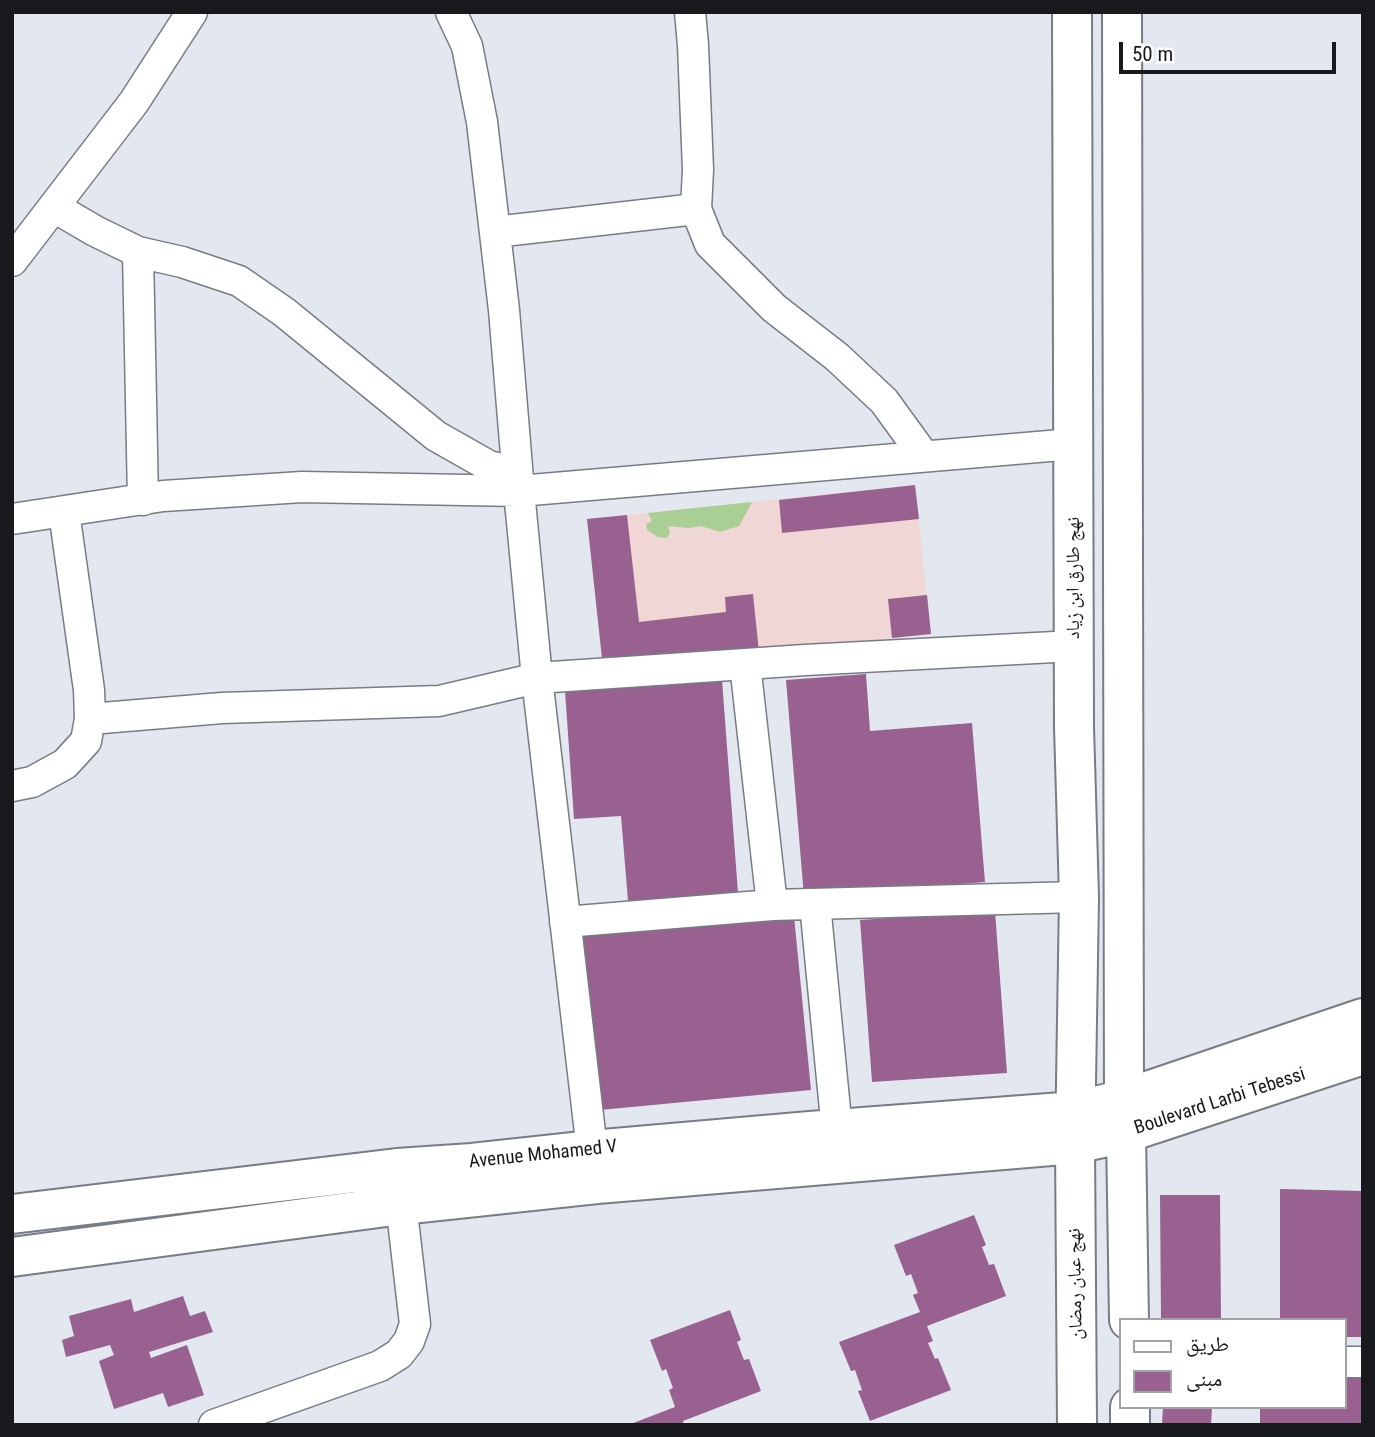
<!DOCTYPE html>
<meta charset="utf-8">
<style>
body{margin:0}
#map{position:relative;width:1375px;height:1437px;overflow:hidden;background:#e2e7f0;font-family:"Roboto Condensed","Noto Naskh Arabic",sans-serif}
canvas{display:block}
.frame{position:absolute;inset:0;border:14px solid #17191c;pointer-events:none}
.legend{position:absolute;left:1119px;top:1318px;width:228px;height:91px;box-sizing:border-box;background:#fff;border:2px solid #a2a3a4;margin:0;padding:9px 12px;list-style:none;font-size:21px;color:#17191c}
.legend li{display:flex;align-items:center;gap:14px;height:35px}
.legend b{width:35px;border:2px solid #a2a3a4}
.scale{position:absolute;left:1119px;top:42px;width:217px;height:32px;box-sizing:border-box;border:4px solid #17191c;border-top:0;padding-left:9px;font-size:21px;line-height:24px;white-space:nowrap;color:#17191c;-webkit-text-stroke:5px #fff;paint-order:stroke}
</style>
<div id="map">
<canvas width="1375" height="1437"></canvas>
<div class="frame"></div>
<ul class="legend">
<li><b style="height:9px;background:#fff"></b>طريق</li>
<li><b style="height:19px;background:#99618f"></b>مبنى</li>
</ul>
<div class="scale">50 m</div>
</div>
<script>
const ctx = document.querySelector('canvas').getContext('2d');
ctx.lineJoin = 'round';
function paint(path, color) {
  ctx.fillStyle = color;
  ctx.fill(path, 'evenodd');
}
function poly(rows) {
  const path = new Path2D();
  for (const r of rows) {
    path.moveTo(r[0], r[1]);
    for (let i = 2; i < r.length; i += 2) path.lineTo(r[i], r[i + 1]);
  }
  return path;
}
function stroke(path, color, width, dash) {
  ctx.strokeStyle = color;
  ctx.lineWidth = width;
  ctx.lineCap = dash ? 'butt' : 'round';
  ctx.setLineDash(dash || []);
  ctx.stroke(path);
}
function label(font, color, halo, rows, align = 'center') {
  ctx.font = font + ' "Roboto Condensed","Noto Naskh Arabic",sans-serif';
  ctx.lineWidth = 5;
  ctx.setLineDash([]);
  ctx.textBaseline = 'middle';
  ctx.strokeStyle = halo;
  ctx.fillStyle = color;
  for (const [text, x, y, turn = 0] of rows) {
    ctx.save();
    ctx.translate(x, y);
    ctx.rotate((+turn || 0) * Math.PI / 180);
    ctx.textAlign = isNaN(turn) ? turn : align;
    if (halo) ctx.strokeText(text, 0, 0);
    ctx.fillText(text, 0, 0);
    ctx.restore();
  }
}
const education = poly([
 [915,485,931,634,603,668,587,519]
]);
const green = poly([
 [752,502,739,526,720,532,701,526,689,528,668,526,670,532,667,538,658,537,647,530,646,524,652,521,648,513]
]);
const building = poly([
 [915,485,919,519,782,533,779,500],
 [627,515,639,622,726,612,725,597,753,594,759,652,603,668,587,519],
 [927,595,931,634,892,638,888,599],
 [866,674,870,731,972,723,985,882,804,897,786,680],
 [722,680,738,893,628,901,621,816,574,819,565,691],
 [995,911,1007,1073,872,1082,860,920],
 [794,916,811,1090,600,1110,583,935],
 [1280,1189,1363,1191,1363,1337,1345,1337,1345,1320,1280,1320],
 [1160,1195,1220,1195,1221,1320,1161,1320],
 [974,1215,986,1245,982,1247,989,1265,994,1264,1006,1296,927,1326,933,1341,928,1343,935,1359,938,1358,951,1390,870,1421,858,1391,862,1390,855,1370,851,1371,839,1342,920,1312,913,1295,918,1293,911,1274,906,1276,894,1245],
 [183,1296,190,1316,205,1311,213,1332,149,1352,151,1358,187,1345,204,1395,168,1407,163,1393,114,1409,99,1361,114,1355,110,1345,66,1357,62,1340,74,1336,69,1316,131,1299,134,1312],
 [730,1310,741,1340,737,1342,744,1360,749,1359,761,1391,683,1421,684,1425,628,1425,675,1407,669,1390,673,1388,666,1369,662,1371,650,1340],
 [1345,1378,1363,1378,1363,1425,1260,1425,1260,1407,1345,1407],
 [1163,1407,1212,1407,1211,1425,1162,1425]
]);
const street = poly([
 [690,12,693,45,698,170,696,209,710,244,774,308,837,357,884,401,924,456],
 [54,207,95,231,138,252,182,262,239,281,284,312,436,436,489,466,517,473],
 [495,232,696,209],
 [138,252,143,500],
 [12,261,134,102,192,12],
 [12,519,163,496,302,487,519,491,504,310,482,122,467,46,451,12],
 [745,664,772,905],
 [90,719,222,708,439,701,537,678,805,660,1074,646],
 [12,786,32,782,65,764,86,741,90,719,89,690,64,512],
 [815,904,839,1151],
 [565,922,772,905,1079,897],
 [592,1150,537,678,519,491,1073,444],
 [1345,1362,1363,1362],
 [214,1425,380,1366,399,1354,409,1341,415,1324,399,1186]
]);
const secondary = poly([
 [1072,12,1074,727,1079,897,1075,1144,1077,1425],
 [1122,12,1124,1099,1126,1133,1129,1320],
 [12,1214,397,1168,472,1163,592,1150,810,1131,1076,1111,1124,1099,1363,1018],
 [12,1257,401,1205,597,1184,1075,1144,1126,1133,1363,1055],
 [1130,1407,1130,1425]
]);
const streetNames = [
 ["نهج طارق ابن زياد",1074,578,-90],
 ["Boulevard Larbi Tebessi",1220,1102,-18],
 ["Avenue Mohamed V",543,1155,-6],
 ["نهج عبان رمضان",1076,1284,-91]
];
paint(education, '#f0d6d5');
paint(green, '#aacf95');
paint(building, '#99618f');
stroke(street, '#787c84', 33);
stroke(secondary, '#787c84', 42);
stroke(street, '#fff', 30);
stroke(secondary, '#fff', 38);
label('19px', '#17191c', '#fff', streetNames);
</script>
